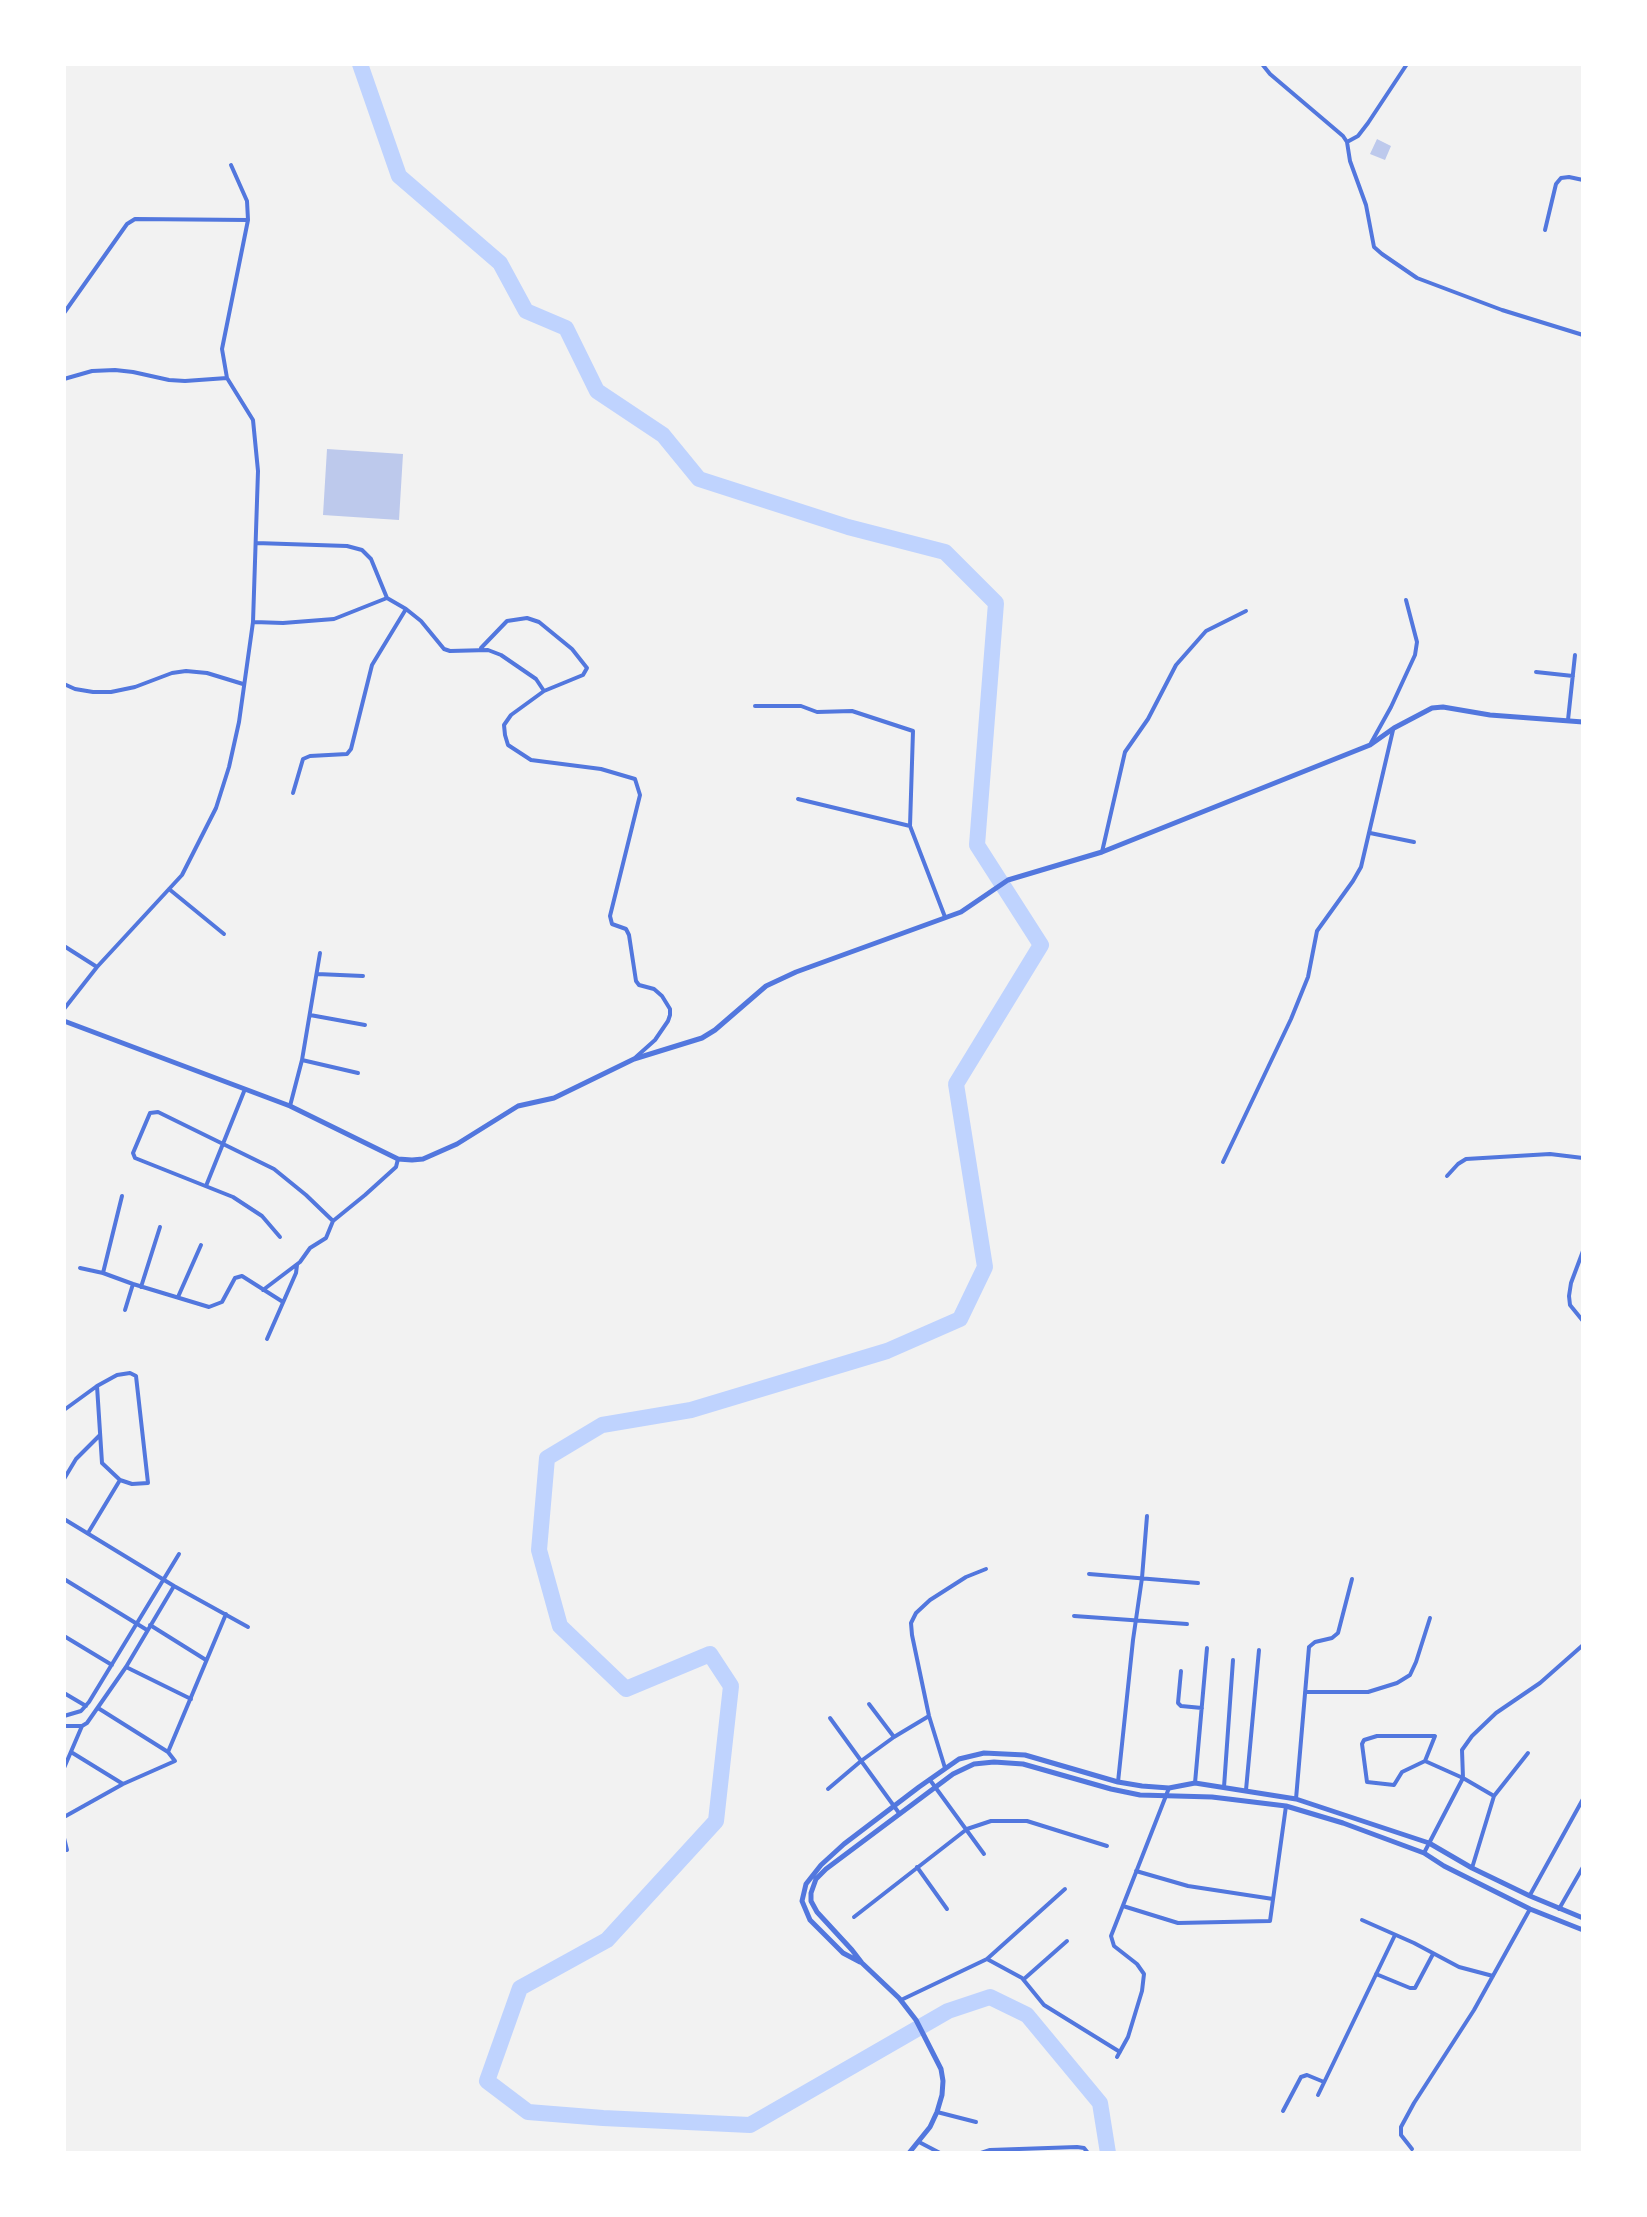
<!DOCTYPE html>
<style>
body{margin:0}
#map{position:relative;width:1647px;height:2217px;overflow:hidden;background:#f2f2f2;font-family:"Alegreya Sans",sans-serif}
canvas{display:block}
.frame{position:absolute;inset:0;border:66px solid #fff;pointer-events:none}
</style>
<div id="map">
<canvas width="1647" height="2217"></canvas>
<div class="frame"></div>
</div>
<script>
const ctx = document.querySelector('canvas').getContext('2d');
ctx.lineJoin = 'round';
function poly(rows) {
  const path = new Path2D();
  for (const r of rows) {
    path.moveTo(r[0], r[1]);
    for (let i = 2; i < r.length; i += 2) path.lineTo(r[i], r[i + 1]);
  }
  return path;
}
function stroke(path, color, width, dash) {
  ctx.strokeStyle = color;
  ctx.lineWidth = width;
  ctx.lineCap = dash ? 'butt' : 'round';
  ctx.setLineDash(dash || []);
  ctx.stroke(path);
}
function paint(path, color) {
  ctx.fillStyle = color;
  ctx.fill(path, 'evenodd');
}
const river = poly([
 [360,64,399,176,500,263,526,311,566,328,597,391,663,435,699,479,848,527,945,552,996,603,977,845,1041,945,956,1084,985,1267,960,1319,887,1351,691,1410,602,1425,547,1458,539,1550,560,1626,626,1689,710,1654,731,1686,716,1821,607,1940,520,1988,487,2081,528,2112,603,2118,750,2125,948,2011,990,1997,1027,2015,1100,2103,1108,2153]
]);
const building = poly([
 [1377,139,1391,146,1385,160,1370,154],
 [327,449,403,454,399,520,323,515]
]);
const minor = poly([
 [1262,64,1270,74,1343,136,1347,142,1350,161,1366,205,1374,247,1382,254,1417,278,1502,310,1583,335],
 [1347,142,1358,136,1368,123,1407,64],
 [1545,230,1556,184,1561,178,1569,177,1583,180],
 [64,313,127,224,135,219,248,220],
 [64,379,92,371,115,370,133,372,169,380,185,381,227,378],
 [256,543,347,546,362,550,371,559,387,598,406,609,421,621,444,649,450,651,488,650,501,655,536,679,544,691,511,715,504,725,505,735,508,745,531,760,601,769,635,779,640,795,610,916,612,924,626,929,629,935,636,981,639,985,654,989,662,996,670,1009,670,1015,668,1021,655,1040,636,1057],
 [254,622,283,623,334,619,387,598],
 [481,648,507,621,527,618,539,622,572,649,587,668,583,675,544,691],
 [1536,672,1573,676],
 [64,684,75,689,93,692,111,692,135,687,172,673,186,671,207,673,243,684],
 [755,706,801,706,817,712,852,711,913,731,910,826,945,917],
 [1568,720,1575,655],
 [1371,743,1391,707,1415,655,1417,642,1406,600],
 [293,793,303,759,310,756,347,754,351,749,372,665,406,609],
 [798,799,910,826],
 [1370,833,1414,842],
 [1102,852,1125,752,1148,719,1176,665,1206,631,1246,611],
 [169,889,224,934],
 [64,946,97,967],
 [317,974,363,976],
 [64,1009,97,967,182,875,216,808,229,767,239,722,253,622,258,471,253,420,227,378,222,349,248,220,247,201,231,165],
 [310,1015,365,1025],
 [302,1060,358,1073],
 [290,1106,302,1060,320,953],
 [1223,1162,1291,1019,1308,977,1317,931,1353,881,1361,867,1393,730],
 [1447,1176,1458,1164,1466,1159,1550,1154,1583,1158],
 [206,1186,245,1089],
 [280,1237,262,1216,233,1197,135,1158,133,1153,150,1113,158,1112,274,1169,306,1195,333,1221],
 [1583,1251,1571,1283,1569,1296,1570,1305,1583,1321],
 [80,1268,103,1273,133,1284,209,1307,222,1302,235,1278,242,1276,283,1302],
 [103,1273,122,1196],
 [141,1287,160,1227],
 [263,1290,300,1262,310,1248,326,1238,333,1221,365,1195,396,1167,398,1159],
 [178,1297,201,1245],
 [125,1310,133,1284],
 [267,1339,296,1273,297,1265],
 [64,1410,97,1386,117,1375,130,1373,136,1376,148,1483,132,1484,120,1480,102,1463,97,1386],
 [64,1479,76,1459,100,1435],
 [64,1519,174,1586,248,1627],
 [88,1533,120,1480],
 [1089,1574,1198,1583],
 [64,1579,147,1630],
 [1074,1616,1187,1624],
 [150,1625,206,1660],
 [64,1636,112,1665],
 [126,1667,191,1699],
 [1181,1671,1178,1703,1181,1706,1202,1708],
 [1305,1692,1368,1692,1397,1683,1410,1675,1416,1662,1430,1618],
 [64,1693,86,1706],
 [869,1704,894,1737],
 [64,1716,81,1711,89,1702,179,1554],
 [830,1718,899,1813],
 [64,1726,82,1726,87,1723,126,1667,174,1586],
 [71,1752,123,1784],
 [168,1752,226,1614],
 [1425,1761,1435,1736,1377,1736,1364,1740,1362,1744,1367,1782,1394,1785,1402,1772,1425,1761,1463,1778,1494,1796,1528,1753],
 [64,1768,82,1726],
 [945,1768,929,1716,912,1635,911,1623,916,1613,930,1600,966,1577,986,1569],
 [930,1780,984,1854],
 [1118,1782,1133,1640,1142,1578,1147,1516],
 [1195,1783,1207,1648],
 [1224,1787,1233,1660],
 [828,1789,861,1761,894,1737,929,1716],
 [1246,1790,1259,1650],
 [1296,1799,1309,1647,1315,1642,1332,1638,1338,1633,1352,1579],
 [64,1817,123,1784,175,1761,168,1752,98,1708],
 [64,1838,67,1850],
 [1424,1853,1463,1778,1462,1750,1472,1736,1496,1713,1540,1683,1583,1645],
 [917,1867,947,1909],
 [1472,1868,1494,1796],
 [1136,1871,1188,1886,1273,1899],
 [1530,1895,1583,1799],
 [1123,1906,1178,1923,1270,1921,1286,1806],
 [1559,1909,1583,1867],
 [854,1917,967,1829,991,1821,1027,1821,1107,1846],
 [1362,1920,1414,1943,1459,1967,1493,1976],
 [987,1959,1022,1978,1044,2005,1120,2052],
 [1376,1974,1410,1988,1415,1988,1433,1954],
 [1024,1979,1067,1941],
 [901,2000,987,1959,1065,1889],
 [1117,2057,1128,2037,1142,1991,1144,1974,1137,1964,1114,1946,1111,1936,1169,1788],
 [1318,2095,1395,1935],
 [1283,2111,1301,2077,1307,2075,1324,2082],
 [937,2112,976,2122],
 [919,2142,940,2153],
 [1412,2149,1401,2135,1401,2127,1414,2103,1474,2010,1530,1909],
 [981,2153,990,2150,1077,2147,1084,2148,1088,2153]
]);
const tertiary = poly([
 [64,1021,290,1106,398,1159,412,1160,423,1159,457,1144,518,1106,554,1098,634,1059,702,1038,715,1030,766,986,796,972,961,912,1008,880,1102,852,1370,745,1394,728,1432,708,1443,707,1490,715,1583,722],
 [860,1962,843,1953,810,1920,802,1901,806,1884,821,1865,844,1844,919,1787,959,1759,984,1753,1025,1755,1118,1782,1142,1786,1169,1788,1195,1783,1296,1799,1429,1843,1472,1868,1530,1896,1583,1918],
 [909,2153,930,2127,937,2112,942,2095,943,2081,941,2069,916,2020,899,1998,862,1963,852,1950,817,1912,811,1901,811,1893,816,1879,826,1869,953,1774,974,1764,994,1762,1023,1764,1111,1789,1140,1795,1212,1797,1286,1806,1343,1823,1424,1853,1444,1866,1530,1909,1583,1930]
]);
stroke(river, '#bfd3fe', 16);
paint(building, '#bdc9ec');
stroke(minor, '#5277de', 4);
stroke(tertiary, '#5277de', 5);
</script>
